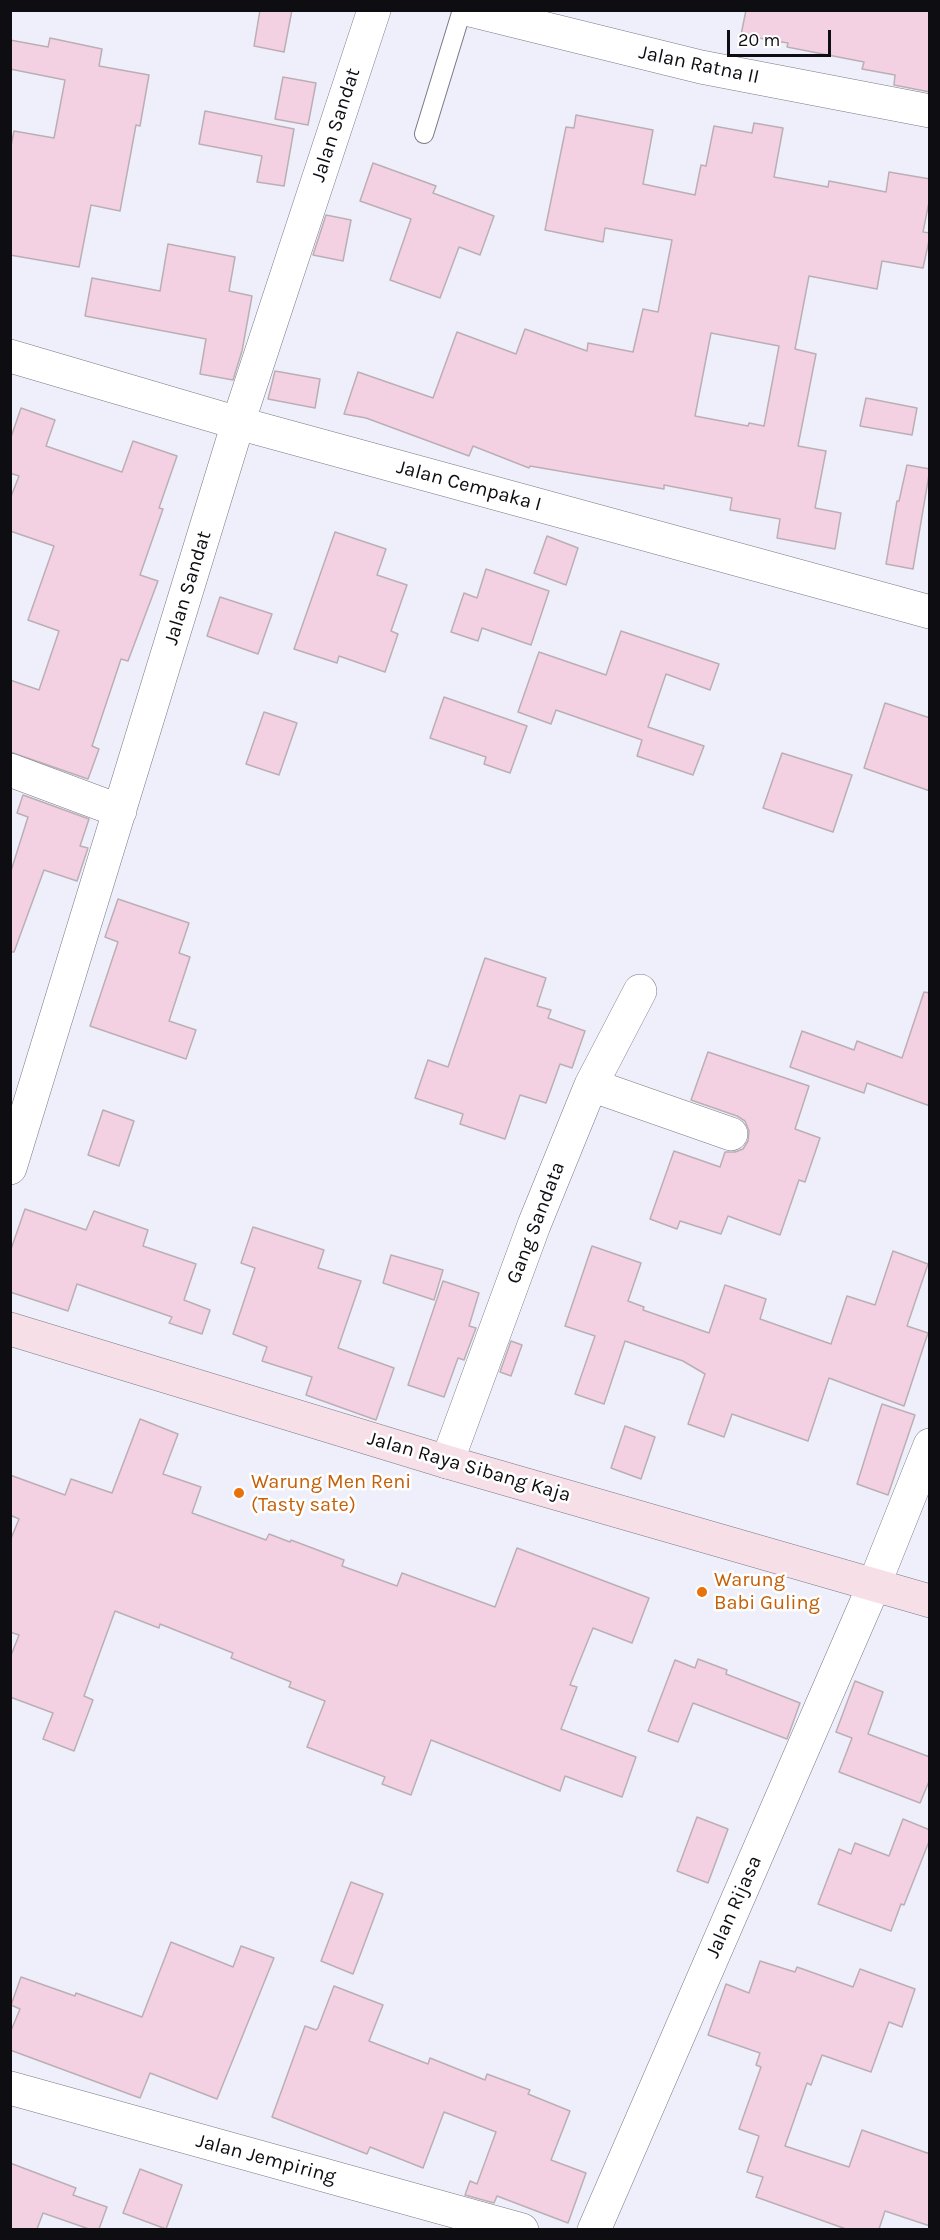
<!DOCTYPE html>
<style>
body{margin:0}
#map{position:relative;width:940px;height:2240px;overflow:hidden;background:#eeeffb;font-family:Karla,sans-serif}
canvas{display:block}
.frame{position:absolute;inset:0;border:12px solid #0e0e12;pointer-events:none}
.scale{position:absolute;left:727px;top:30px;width:104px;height:27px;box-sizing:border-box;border:3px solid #0e0e12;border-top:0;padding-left:8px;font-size:18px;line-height:21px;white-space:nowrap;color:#0e0e12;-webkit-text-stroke:4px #fff;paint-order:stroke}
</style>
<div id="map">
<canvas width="940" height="2240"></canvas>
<div class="frame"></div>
<div class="scale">20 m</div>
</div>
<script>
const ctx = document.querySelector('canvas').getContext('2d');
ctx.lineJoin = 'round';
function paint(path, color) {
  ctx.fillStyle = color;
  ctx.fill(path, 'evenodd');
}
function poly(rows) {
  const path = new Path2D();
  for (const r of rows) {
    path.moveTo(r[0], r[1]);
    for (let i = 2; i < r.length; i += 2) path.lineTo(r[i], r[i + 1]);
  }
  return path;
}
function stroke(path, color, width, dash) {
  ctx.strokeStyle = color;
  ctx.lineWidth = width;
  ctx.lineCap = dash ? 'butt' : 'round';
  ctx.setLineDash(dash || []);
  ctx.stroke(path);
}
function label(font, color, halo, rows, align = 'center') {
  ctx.font = font + ' Karla,sans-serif';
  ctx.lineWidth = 5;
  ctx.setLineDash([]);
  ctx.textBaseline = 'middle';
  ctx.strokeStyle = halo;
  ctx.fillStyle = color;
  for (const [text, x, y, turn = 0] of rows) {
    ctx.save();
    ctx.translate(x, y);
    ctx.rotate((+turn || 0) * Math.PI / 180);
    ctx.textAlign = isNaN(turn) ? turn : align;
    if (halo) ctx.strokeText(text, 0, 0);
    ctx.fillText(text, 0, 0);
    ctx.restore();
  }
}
const building = poly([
 [260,10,292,10,284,52,254,46,260,10],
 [746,10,930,10,930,92,894,85,895,75,862,69,864,62,787,47,788,43,741,35,746,10],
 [50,38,102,49,99,66,149,75,140,126,136,125,120,211,91,205,79,267,10,255,10,151,14,131,54,138,65,80,10,69,10,40,48,47,50,38],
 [283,77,316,83,308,125,275,119,283,77],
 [205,111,294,129,284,186,257,182,262,156,199,144,205,111],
 [576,115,653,130,643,184,695,195,701,165,706,166,714,126,752,133,754,123,783,128,774,177,828,187,829,181,886,192,889,172,930,179,930,197,923,232,930,233,930,236,923,268,882,261,877,289,809,276,795,349,816,354,798,446,826,451,815,508,841,513,835,549,777,538,780,519,730,510,732,498,664,485,664,489,530,466,529,468,473,446,469,456,366,418,344,414,358,372,433,398,457,332,516,354,525,329,587,351,588,343,633,352,643,309,658,312,672,240,605,228,603,242,545,230,566,127,574,128,576,115],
 [711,333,779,346,764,426,749,423,748,426,695,416,711,333],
 [373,163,436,186,433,193,494,216,480,255,459,247,440,298,390,280,411,219,360,201,373,163],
 [326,215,351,220,343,261,313,255,326,215],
 [168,244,235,257,229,291,252,296,242,351,233,380,200,374,206,339,85,316,92,278,160,291,168,244],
 [275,371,320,379,315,408,268,399,275,371],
 [866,398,917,408,912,435,860,426,866,398],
 [21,408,55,420,46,446,122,472,133,441,177,456,159,508,163,509,140,575,158,581,128,661,121,659,92,746,99,749,88,779,10,752,10,680,39,690,59,631,28,620,54,546,10,531,10,499,19,476,10,473,10,440,21,408],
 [907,465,930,469,913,569,886,564,897,501,899,501,907,465],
 [335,532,386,549,377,575,407,585,391,631,398,634,385,672,339,656,337,663,294,649,335,532],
 [547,536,578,548,566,585,534,573,547,536],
 [486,569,549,591,531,645,482,628,478,641,451,632,464,593,477,598,486,569],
 [220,597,272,614,258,654,207,636,220,597],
 [621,631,719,664,710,690,666,674,648,727,704,746,693,775,637,756,642,740,556,710,551,724,518,712,539,652,606,675,621,631],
 [444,697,527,726,510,773,484,764,486,757,430,738,444,697],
 [885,703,930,718,930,791,864,768,885,703],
 [264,712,297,723,279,775,246,764,264,712],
 [782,753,852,775,833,832,763,808,782,753],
 [23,795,89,819,80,846,88,848,77,881,44,870,14,952,10,952,10,874,28,817,17,813,23,795],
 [118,899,189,923,179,953,190,957,169,1021,196,1030,186,1059,90,1026,118,942,105,937,118,899],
 [485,958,546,978,537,1006,551,1010,548,1018,585,1031,572,1068,560,1064,546,1103,520,1095,505,1139,460,1124,463,1114,415,1098,428,1060,448,1067,485,958],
 [924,992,930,993,930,1106,867,1083,864,1093,790,1067,802,1031,854,1050,857,1041,902,1058,924,992],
 [708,1052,809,1086,795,1129,820,1138,805,1182,799,1180,780,1235,728,1216,721,1234,680,1221,677,1229,650,1219,674,1151,720,1167,725,1152,735,1152,743,1149,748,1141,749,1131,745,1121,737,1116,691,1100,708,1052],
 [103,1110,134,1121,119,1166,88,1155,103,1110],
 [25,1209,86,1230,94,1211,148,1230,143,1246,196,1264,184,1300,210,1310,202,1334,169,1323,172,1317,77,1284,68,1311,10,1292,10,1252,25,1209],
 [253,1227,324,1250,318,1268,361,1281,338,1348,394,1368,376,1420,306,1395,312,1377,262,1361,267,1347,233,1334,255,1268,241,1263,253,1227],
 [592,1246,641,1263,628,1301,644,1307,643,1310,709,1333,725,1285,766,1299,760,1319,831,1344,847,1296,875,1305,893,1251,928,1264,907,1326,928,1333,904,1406,829,1378,808,1441,732,1414,724,1437,688,1424,705,1374,683,1361,625,1341,604,1404,575,1394,595,1336,565,1326,592,1246],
 [391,1255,443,1270,434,1300,383,1283,391,1255],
 [443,1281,479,1293,469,1326,476,1328,464,1360,458,1358,444,1397,408,1385,443,1281],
 [511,1341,522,1345,511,1376,500,1372,511,1341],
 [882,1404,915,1415,888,1495,857,1484,882,1404],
 [140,1419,178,1434,163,1474,201,1487,192,1513,266,1540,269,1534,290,1542,291,1540,344,1560,342,1566,397,1586,402,1573,495,1607,517,1548,649,1598,632,1643,593,1628,570,1685,577,1687,561,1729,636,1757,622,1797,565,1776,560,1791,431,1740,411,1795,382,1784,385,1777,307,1747,325,1701,289,1687,291,1682,231,1658,233,1653,160,1624,159,1628,115,1611,84,1696,93,1700,74,1751,43,1739,53,1713,10,1697,10,1658,19,1635,10,1632,10,1541,19,1519,10,1515,10,1475,65,1495,71,1479,112,1493,140,1419],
 [625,1426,655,1437,641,1479,611,1468,625,1426],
 [698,1659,727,1670,726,1674,800,1703,787,1739,693,1703,678,1742,648,1731,675,1660,695,1668,698,1659],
 [855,1681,883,1692,868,1734,930,1757,930,1779,920,1803,839,1772,852,1738,836,1732,855,1681],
 [697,1817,728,1829,708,1883,677,1871,697,1817],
 [903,1819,930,1830,930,1839,904,1905,901,1904,891,1931,818,1904,839,1849,851,1854,855,1843,889,1856,903,1819],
 [351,1882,383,1894,353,1974,321,1961,351,1882],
 [171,1942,233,1967,241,1946,274,1958,217,2099,150,2073,140,2098,10,2050,10,2033,20,2009,11,2005,21,1977,75,1996,76,1993,142,2017,171,1942],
 [760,1961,795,1972,797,1967,853,1987,860,1969,915,1989,902,2027,889,2022,871,2072,822,2055,811,2085,807,2083,785,2146,849,2167,862,2130,930,2154,930,2226,885,2211,879,2229,846,2229,756,2197,763,2177,747,2172,759,2136,739,2129,761,2067,756,2065,760,2053,708,2035,726,1984,749,1993,760,1961],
 [334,1986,383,2005,369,2041,428,2064,430,2058,485,2080,487,2074,530,2090,528,2094,570,2111,551,2160,586,2173,568,2223,497,2196,494,2203,465,2195,470,2181,477,2184,496,2132,444,2112,423,2168,370,2147,367,2154,272,2117,305,2026,316,2030,318,2028,334,1986],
 [10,2163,76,2188,73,2195,107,2207,99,2229,89,2229,43,2213,37,2229,10,2229,10,2163],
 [140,2169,182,2185,166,2229,123,2213,140,2169]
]);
const lane = poly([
 [424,134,462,10]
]);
const street = poly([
 [470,10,701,67,930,111],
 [10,356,238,423,930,612],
 [10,770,120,811],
 [591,1085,731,1134],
 [10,1168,238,423,374,10],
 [447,1462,534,1225,591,1085,640,991],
 [10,2088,522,2230],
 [594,2230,874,1585,930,1445]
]);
const secondary = poly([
 [10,1329,447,1462,930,1601]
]);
const markers = [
 [239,1493,6,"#e8710a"],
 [702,1592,6,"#e8710a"]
];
const streetNames = [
 ["Jalan Ratna II",699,65,12],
 ["Jalan Sandat",336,125,-72],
 ["Jalan Cempaka I",469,486,15],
 ["Jalan Sandat",188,588,-73],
 ["Gang Sandata",536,1223,-69],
 ["Jalan Raya Sibang Kaja",469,1467,16],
 ["Jalan Rijasa",734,1907,-66],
 ["Jalan Jempiring",266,2159,15]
];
const foodNames = [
 ["Warung Men Reni",251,1482],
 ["(Tasty sate)",251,1505],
 ["Warung",714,1580],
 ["Babi Guling",714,1603]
];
paint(building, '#f4d1e2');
stroke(building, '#bbafb5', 1.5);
stroke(lane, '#797a85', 20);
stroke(street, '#797a85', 34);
stroke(secondary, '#797a85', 34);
stroke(lane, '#fff', 18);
stroke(street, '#fff', 33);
stroke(secondary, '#f7dfe8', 33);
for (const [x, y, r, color] of markers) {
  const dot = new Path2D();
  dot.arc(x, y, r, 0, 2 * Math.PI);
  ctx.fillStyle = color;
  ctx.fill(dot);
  stroke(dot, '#fff', 2);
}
label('20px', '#0e0e12', '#fff', streetNames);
label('20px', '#c56008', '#fff', foodNames, 'left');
</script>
